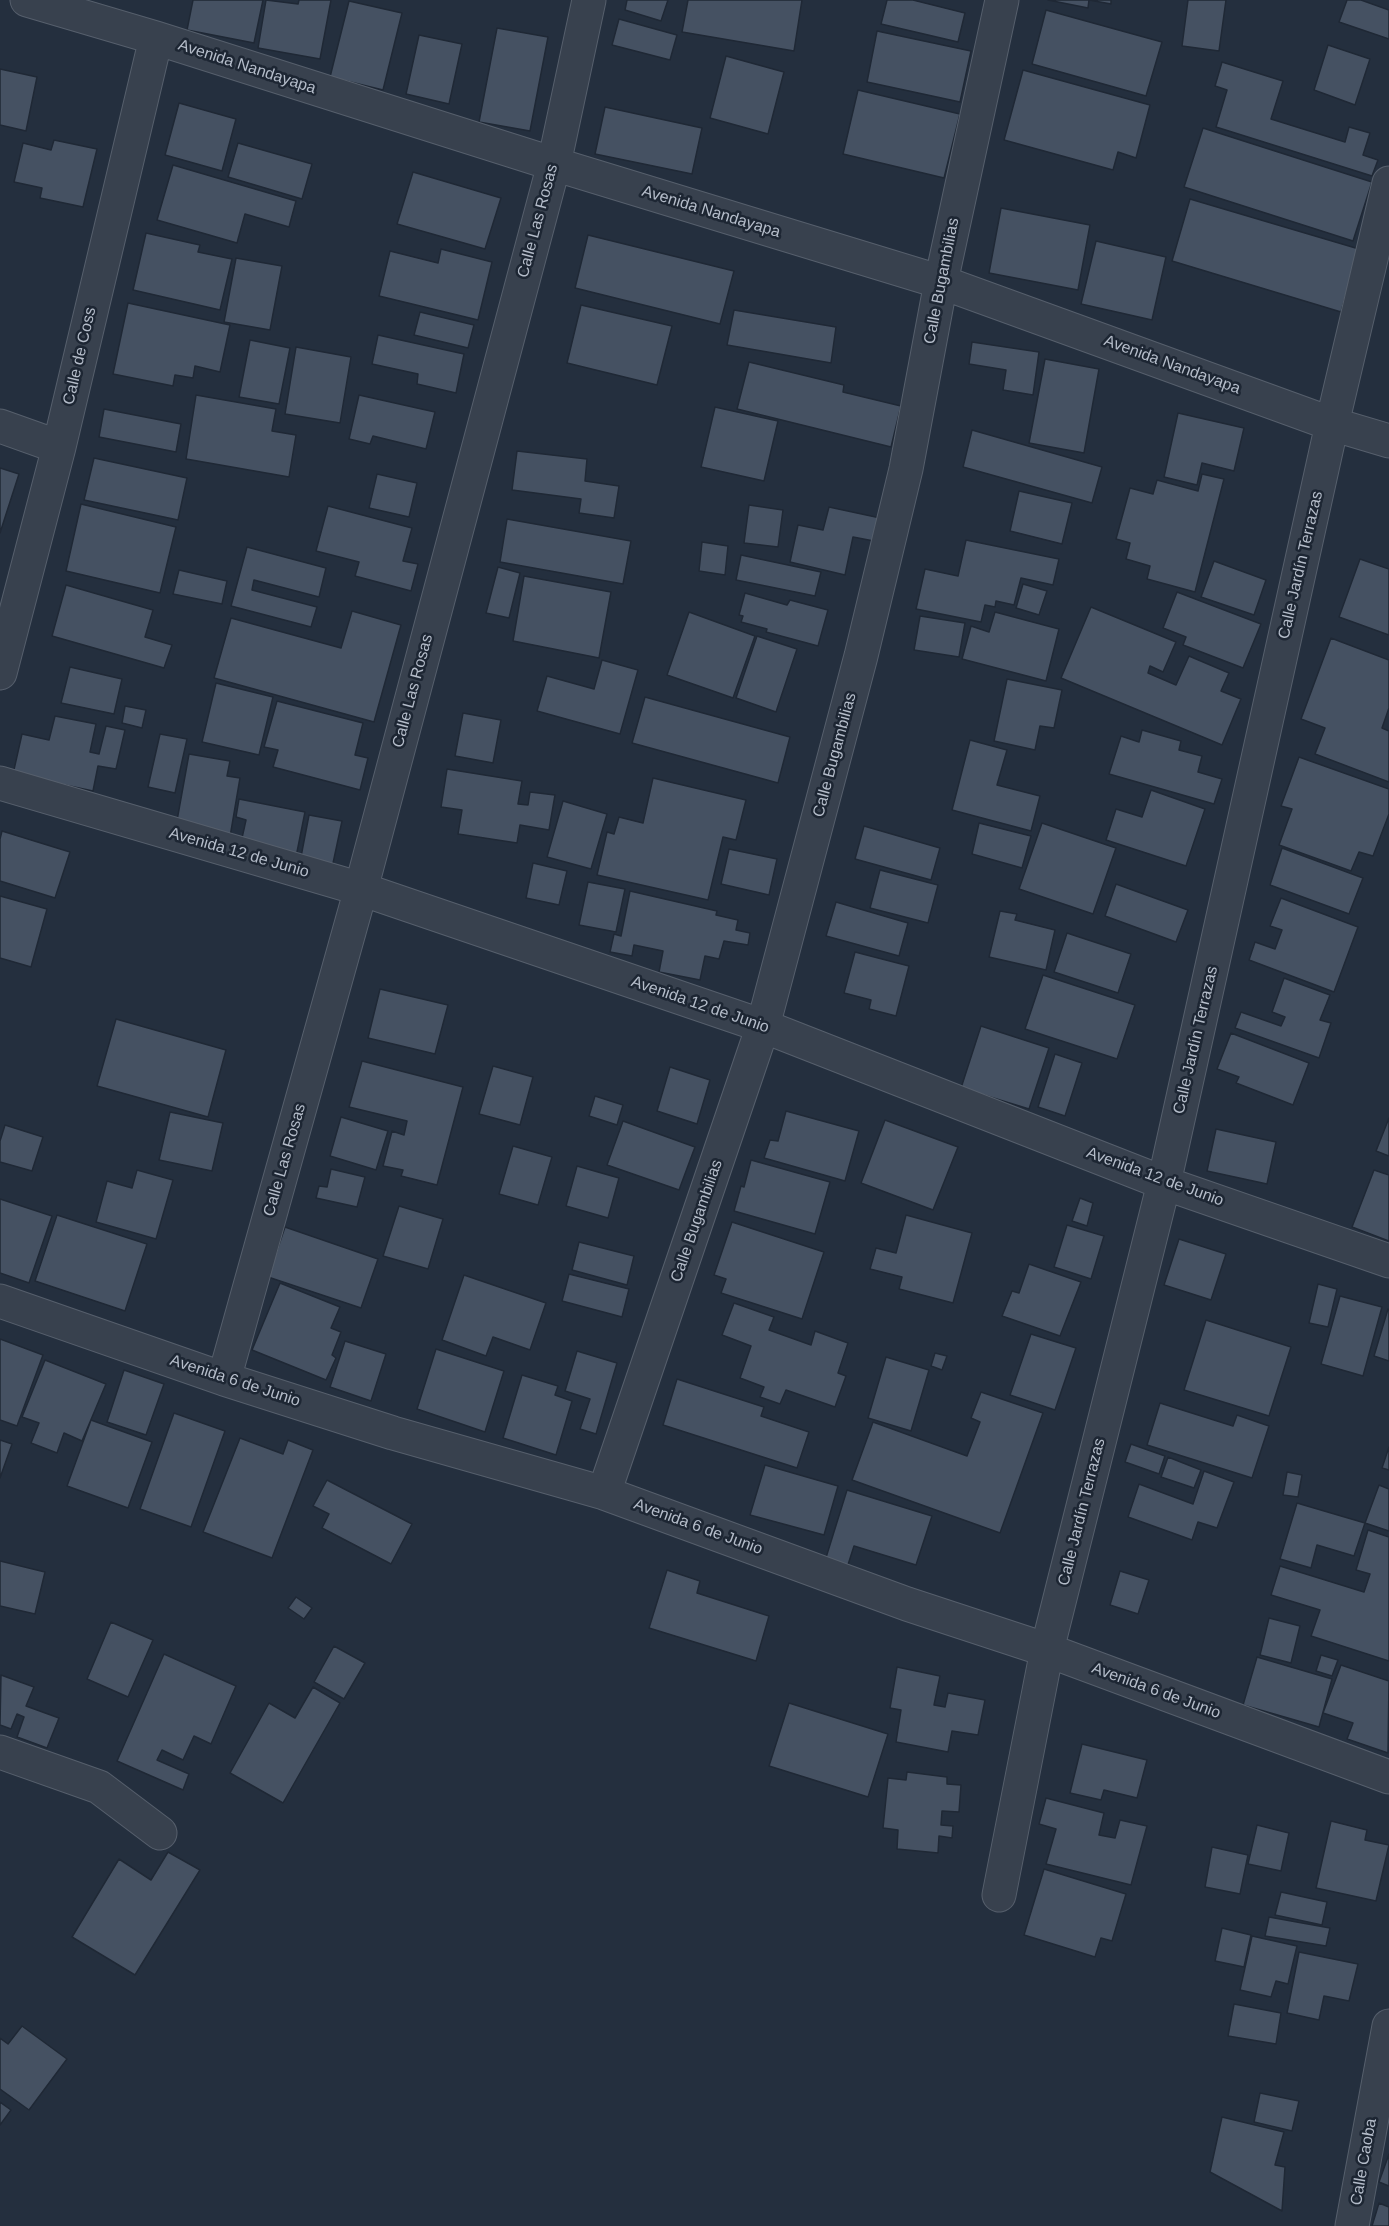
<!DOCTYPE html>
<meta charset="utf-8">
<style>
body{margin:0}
canvas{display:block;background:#242f3e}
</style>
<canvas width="1389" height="2226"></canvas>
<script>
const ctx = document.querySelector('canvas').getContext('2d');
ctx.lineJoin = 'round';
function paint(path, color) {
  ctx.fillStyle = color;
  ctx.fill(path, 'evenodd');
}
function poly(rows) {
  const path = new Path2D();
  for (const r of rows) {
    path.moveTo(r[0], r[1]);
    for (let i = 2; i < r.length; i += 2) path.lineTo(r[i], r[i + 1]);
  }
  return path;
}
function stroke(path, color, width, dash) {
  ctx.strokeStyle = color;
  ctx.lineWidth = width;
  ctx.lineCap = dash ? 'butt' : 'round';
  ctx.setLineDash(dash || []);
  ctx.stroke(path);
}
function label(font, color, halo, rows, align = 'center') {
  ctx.font = font + ' Arial,sans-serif';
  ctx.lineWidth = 5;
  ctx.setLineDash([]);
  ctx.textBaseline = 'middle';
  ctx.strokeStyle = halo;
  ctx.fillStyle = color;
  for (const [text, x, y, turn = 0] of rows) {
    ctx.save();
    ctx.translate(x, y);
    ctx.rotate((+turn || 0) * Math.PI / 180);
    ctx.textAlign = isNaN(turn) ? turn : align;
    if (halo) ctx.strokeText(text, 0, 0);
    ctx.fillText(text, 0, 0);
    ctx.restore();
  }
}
const building = poly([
 [193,0,263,0,254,43,187,30,193,0],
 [266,0,298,4,299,0,331,0,320,59,258,48,266,0],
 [627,0,668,0,661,21,625,10,627,0],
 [688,0,802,0,794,51,682,32,688,0],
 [887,0,913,0,965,13,958,42,881,24,887,0],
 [1048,0,1111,0,1111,4,1089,0,1088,8,1048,0],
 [1188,0,1226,0,1219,51,1182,46,1188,0],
 [1347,0,1361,0,1389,10,1389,39,1339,22,1347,0],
 [349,1,402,13,383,90,330,77,349,1],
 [1046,10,1162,42,1146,96,1032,64,1046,10],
 [619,19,677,35,670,60,612,45,619,19],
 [497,28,548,37,530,131,479,122,497,28],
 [877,31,971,51,960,102,867,82,877,31],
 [419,35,462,44,449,104,406,94,419,35],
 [1328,45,1370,59,1355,105,1314,90,1328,45],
 [726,56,784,72,768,134,710,118,726,56],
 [1222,62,1283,81,1271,119,1345,142,1349,127,1370,133,1363,155,1378,160,1372,176,1216,127,1227,90,1215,86,1222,62],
 [0,69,37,77,26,131,0,125,0,69],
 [1023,70,1150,105,1136,158,1118,152,1113,170,1004,140,1023,70],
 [858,90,960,114,944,178,843,154,858,90],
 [179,103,236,119,222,171,165,155,179,103],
 [605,107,702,128,692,174,595,154,605,107],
 [1203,128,1372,182,1353,241,1184,187,1203,128],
 [54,140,97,149,83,207,40,198,42,188,14,182,23,143,51,150,54,140],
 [238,143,312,164,302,199,228,177,238,143],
 [173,165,296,201,289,227,245,214,237,243,157,220,173,165],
 [413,172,501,198,485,249,397,224,413,172],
 [1190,199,1359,249,1341,312,1172,261,1190,199],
 [1001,208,1090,225,1078,290,989,273,1001,208],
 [146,233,200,245,198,252,232,259,220,310,133,290,146,233],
 [588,235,734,271,720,324,575,288,588,235],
 [1096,241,1166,257,1152,320,1081,304,1096,241],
 [441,249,492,262,478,320,379,296,390,251,438,263,441,249],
 [236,258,282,266,270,330,224,322,236,258],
 [128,303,230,325,220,372,195,366,193,378,175,375,173,386,113,374,128,303],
 [581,305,672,326,657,385,567,363,581,305],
 [734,310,836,327,831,363,727,345,734,310],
 [420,312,474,325,468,348,414,335,420,312],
 [378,335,464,354,456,393,417,384,418,374,372,364,378,335],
 [250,340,290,348,279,404,239,397,250,340],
 [972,342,1039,352,1033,395,1003,390,1006,370,969,364,972,342],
 [296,347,351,357,340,423,285,414,296,347],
 [1045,359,1099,369,1084,453,1029,443,1045,359],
 [749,362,844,385,843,392,901,406,891,447,737,409,749,362],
 [196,395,276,409,272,431,296,435,289,477,186,459,196,395],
 [359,395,435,412,426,449,373,436,370,444,349,439,359,395],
 [715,407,778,421,764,481,701,467,715,407],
 [104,409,181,424,176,452,99,437,104,409],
 [1178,413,1244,428,1234,471,1202,463,1197,485,1164,477,1178,413],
 [972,430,1102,467,1092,503,963,467,972,430],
 [517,451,587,459,585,481,619,486,614,518,579,513,581,499,512,490,517,451],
 [94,458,187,478,178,520,84,500,94,458],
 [0,468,19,474,0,533,0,468],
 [377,474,417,483,409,517,369,508,377,474],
 [1202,474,1224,479,1195,592,1147,579,1150,566,1126,559,1130,543,1116,539,1130,488,1153,494,1157,480,1198,491,1202,474],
 [1019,491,1072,503,1062,544,1010,531,1019,491],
 [81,504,176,527,160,593,66,571,81,504],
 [749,505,783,510,778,547,744,543,749,505],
 [328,506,412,528,403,561,418,564,411,591,355,576,359,562,316,551,328,506],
 [829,507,885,519,879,542,853,537,845,575,790,562,798,525,823,530,829,507],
 [507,519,631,541,623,584,500,562,507,519],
 [966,540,1059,559,1053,585,1021,578,1014,605,996,601,995,607,985,605,981,622,916,609,925,569,958,576,966,540],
 [702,542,728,546,725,575,699,571,702,542],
 [247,547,326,568,319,597,254,580,252,590,317,607,311,627,231,606,247,547],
 [741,555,821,572,815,596,736,580,741,555],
 [1360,559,1389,569,1389,635,1339,617,1360,559],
 [1214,561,1266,580,1254,615,1201,597,1214,561],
 [498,567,520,573,509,618,486,613,498,567],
 [179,570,227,581,222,604,173,594,179,570],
 [524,576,611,592,599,658,513,641,524,576],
 [1023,584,1047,591,1039,615,1016,608,1023,584],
 [66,585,153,610,145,637,172,645,164,668,52,636,66,585],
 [1177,592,1261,624,1243,668,1183,645,1186,637,1163,628,1177,592],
 [745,593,787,605,790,600,828,610,818,646,766,632,767,629,741,622,743,616,739,615,745,593],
 [1091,607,1176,642,1163,672,1150,666,1148,673,1176,685,1189,656,1229,673,1221,691,1241,699,1222,745,1061,678,1091,607],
 [352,611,401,625,374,722,214,678,231,618,341,648,352,611],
 [689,612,755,636,733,698,667,675,689,612],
 [995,612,1059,629,1046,681,962,659,971,626,989,632,995,612],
 [920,616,965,623,959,657,914,650,920,616],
 [757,636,797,649,776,712,736,698,757,636],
 [1331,638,1389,660,1389,708,1382,728,1389,731,1389,782,1315,754,1325,728,1301,719,1331,638],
 [602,660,638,670,620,734,537,711,547,676,594,689,602,660],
 [70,667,122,679,114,714,61,703,70,667],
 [1007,679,1062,690,1054,728,1040,726,1035,750,994,741,1007,679],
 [216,683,273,697,259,755,202,742,216,683],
 [645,697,790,737,778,783,632,743,645,697],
 [277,701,363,723,355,755,368,758,360,790,273,767,278,750,264,747,277,701],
 [125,706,146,710,142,728,122,723,125,706],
 [463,713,501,720,493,763,455,756,463,713],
 [55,716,96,724,90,752,99,754,106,726,125,730,116,769,98,766,93,791,13,774,22,734,49,740,55,716],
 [1142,730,1181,741,1179,750,1202,756,1198,772,1222,779,1214,804,1109,774,1121,736,1139,742,1142,730],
 [160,734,187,739,175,793,148,787,160,734],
 [970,740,1007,750,997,785,1040,796,1031,831,952,810,970,740],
 [189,754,230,761,227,776,240,778,230,837,176,826,189,754],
 [1299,757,1389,789,1389,814,1373,856,1359,852,1351,871,1279,845,1292,809,1281,806,1299,757],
 [447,769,522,781,518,804,528,805,530,792,555,795,549,830,520,825,517,843,458,834,462,810,441,807,447,769],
 [653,778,746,800,736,840,723,837,708,900,597,875,607,832,614,834,619,817,643,823,653,778],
 [1151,790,1205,809,1186,866,1106,840,1116,809,1142,817,1151,790],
 [239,799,305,812,296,857,240,847,246,820,236,817,239,799],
 [563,801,607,814,591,869,547,857,563,801],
 [309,815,342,821,332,868,300,862,309,815],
 [979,823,1031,836,1022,868,972,854,979,823],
 [1042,823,1116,848,1093,914,1019,889,1042,823],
 [864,826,940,848,931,880,855,859,864,826],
 [2,831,70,852,55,898,0,881,0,839,2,831],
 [1282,848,1363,878,1349,914,1270,885,1282,848],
 [729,849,777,859,769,895,721,884,729,849],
 [533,863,567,871,559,905,526,898,533,863],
 [880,870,938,885,928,923,870,908,880,870],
 [588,882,625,889,616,932,579,925,588,882],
 [1116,884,1188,910,1176,942,1105,916,1116,884],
 [630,891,717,911,716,915,738,920,736,930,750,933,748,945,724,941,719,959,705,956,700,980,659,972,663,951,634,945,632,956,610,952,614,934,621,936,630,891],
 [0,896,47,909,31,967,0,958,0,896],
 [1281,898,1358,927,1334,992,1249,960,1255,942,1275,949,1282,930,1270,926,1281,898],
 [836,902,908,923,899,956,826,936,836,902],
 [1000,911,1017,914,1015,920,1055,930,1046,970,989,957,1000,911],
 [1067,933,1131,954,1118,993,1054,972,1067,933],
 [855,952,909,966,896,1016,869,1009,871,1000,844,993,855,952],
 [1043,975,1135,1005,1117,1059,1025,1029,1043,975],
 [1284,978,1330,995,1320,1020,1331,1023,1319,1058,1235,1028,1241,1012,1281,1026,1285,1017,1272,1012,1284,978],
 [380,989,448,1005,435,1054,368,1038,380,989],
 [116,1019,226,1050,208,1117,97,1086,116,1019],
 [981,1026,1049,1048,1029,1109,961,1088,981,1026],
 [1231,1033,1309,1063,1293,1105,1236,1083,1239,1077,1217,1069,1231,1033],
 [1055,1054,1082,1063,1065,1116,1038,1107,1055,1054],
 [362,1061,463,1087,437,1185,401,1176,403,1170,383,1166,392,1131,404,1135,407,1121,349,1107,362,1061],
 [493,1066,533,1077,520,1125,479,1114,493,1066],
 [670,1067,710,1080,697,1124,657,1111,670,1067],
 [595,1096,623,1105,617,1125,589,1116,595,1096],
 [786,1111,859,1131,845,1181,764,1158,770,1140,778,1141,786,1111],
 [170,1112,223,1123,212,1171,159,1160,170,1112],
 [341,1117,388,1131,376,1170,330,1156,341,1117],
 [1389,1118,1389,1156,1376,1151,1389,1118],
 [885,1120,958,1147,933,1210,861,1183,885,1120],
 [623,1121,695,1147,679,1190,607,1165,623,1121],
 [5,1125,43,1137,32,1171,0,1162,0,1141,5,1125],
 [1216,1129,1276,1142,1267,1184,1207,1171,1216,1129],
 [513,1146,552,1157,538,1205,499,1194,513,1146],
 [751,1160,830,1182,815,1234,734,1211,741,1186,744,1187,751,1160],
 [577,1166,619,1178,608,1218,566,1206,577,1166],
 [331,1169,365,1177,357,1207,316,1198,319,1186,327,1187,331,1169],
 [137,1170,173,1180,156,1239,96,1222,107,1181,132,1188,137,1170],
 [1374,1170,1389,1175,1389,1241,1352,1227,1374,1170],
 [1080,1198,1093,1203,1087,1226,1072,1221,1080,1198],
 [0,1199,52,1216,29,1283,0,1273,0,1199],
 [399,1206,443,1219,428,1269,383,1256,399,1206],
 [57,1215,147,1244,125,1311,35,1281,57,1215],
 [906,1215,972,1233,953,1303,899,1289,902,1277,870,1269,876,1248,896,1253,906,1215],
 [732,1222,824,1252,802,1319,721,1293,726,1279,714,1275,732,1222],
 [1067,1225,1104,1236,1091,1279,1054,1267,1067,1225],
 [285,1227,378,1259,361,1308,268,1277,285,1227],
 [1179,1239,1226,1254,1211,1300,1164,1285,1179,1239],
 [579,1242,634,1256,627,1285,572,1270,579,1242],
 [1029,1264,1081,1282,1060,1336,1002,1316,1012,1291,1019,1293,1029,1264],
 [569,1274,629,1289,622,1317,562,1301,569,1274],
 [464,1275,546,1303,530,1350,493,1337,486,1356,442,1340,464,1275],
 [280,1283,340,1307,331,1328,341,1332,332,1355,336,1358,326,1380,252,1350,280,1283],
 [1318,1284,1337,1289,1328,1327,1309,1323,1318,1284],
 [1340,1296,1382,1307,1363,1376,1321,1364,1340,1296],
 [734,1303,774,1317,769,1330,811,1345,815,1331,848,1343,838,1373,846,1376,835,1407,786,1390,780,1404,760,1397,764,1387,740,1378,751,1346,722,1335,734,1303],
 [1388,1309,1389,1310,1389,1361,1374,1356,1388,1309],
 [1206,1320,1291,1347,1269,1416,1184,1390,1206,1320],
 [1031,1334,1076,1348,1055,1410,1010,1395,1031,1334],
 [0,1339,43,1355,17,1426,0,1420,0,1339],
 [345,1341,386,1354,371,1401,330,1387,345,1341],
 [436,1349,504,1371,485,1432,417,1409,436,1349],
 [577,1351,617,1363,596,1434,580,1429,590,1399,565,1391,577,1351],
 [935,1353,947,1356,942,1370,931,1366,935,1353],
 [886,1357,929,1370,911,1431,868,1418,886,1357],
 [45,1360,106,1384,82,1441,64,1433,57,1453,31,1443,39,1423,22,1417,45,1360],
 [124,1370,164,1384,146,1435,107,1422,124,1370],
 [522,1375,558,1386,555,1395,572,1401,556,1455,503,1438,522,1375],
 [677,1379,764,1407,761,1416,809,1432,797,1468,663,1425,677,1379],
 [981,1392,1043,1413,1000,1533,852,1480,873,1422,967,1456,980,1422,971,1418,981,1392],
 [1160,1403,1233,1426,1237,1415,1269,1426,1252,1478,1147,1445,1160,1403],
 [174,1413,225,1431,191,1527,140,1509,174,1413],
 [91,1420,152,1442,128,1508,67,1486,91,1420],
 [240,1438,283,1454,288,1440,313,1450,272,1558,203,1532,240,1438],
 [0,1440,12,1444,0,1478,0,1440],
 [1131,1444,1165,1456,1159,1474,1125,1462,1131,1444],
 [1389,1447,1389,1470,1382,1468,1389,1447],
 [1168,1457,1201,1470,1194,1488,1161,1477,1168,1457],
 [765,1465,838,1486,824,1535,750,1515,765,1465],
 [1204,1471,1234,1482,1217,1528,1198,1522,1192,1540,1128,1517,1139,1484,1193,1504,1204,1471],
 [1287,1472,1302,1475,1298,1497,1283,1495,1287,1472],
 [327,1480,412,1524,391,1564,322,1528,329,1514,313,1506,327,1480],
 [1379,1485,1389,1489,1389,1531,1365,1523,1379,1485],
 [847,1490,932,1516,916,1565,854,1546,846,1571,824,1564,847,1490],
 [1297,1503,1365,1523,1354,1556,1317,1545,1311,1568,1280,1559,1297,1503],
 [1368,1530,1389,1537,1389,1661,1311,1636,1320,1610,1271,1595,1280,1566,1364,1592,1370,1574,1356,1570,1368,1530],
 [0,1561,45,1572,35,1614,0,1606,0,1561],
 [667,1570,700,1581,697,1593,769,1616,756,1661,649,1628,667,1570],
 [1120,1571,1149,1580,1138,1614,1110,1605,1120,1571],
 [296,1597,312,1608,304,1619,288,1608,296,1597],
 [1269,1618,1300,1626,1291,1663,1260,1655,1269,1618],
 [111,1622,153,1640,128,1697,87,1679,111,1622],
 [334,1646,365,1663,344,1699,314,1682,334,1646],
 [164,1654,236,1686,211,1744,194,1736,183,1760,162,1750,157,1760,189,1774,183,1790,117,1761,164,1654],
 [1321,1655,1338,1660,1332,1676,1316,1671,1321,1655],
 [1257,1657,1332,1679,1319,1727,1243,1705,1257,1657],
 [1341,1665,1389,1681,1388,1753,1347,1739,1353,1723,1323,1713,1341,1665],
 [897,1667,940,1676,934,1705,945,1707,948,1693,985,1700,978,1735,952,1731,948,1752,896,1742,901,1710,890,1708,897,1667],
 [1,1675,34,1687,26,1706,59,1718,47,1748,17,1737,24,1717,17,1714,11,1729,0,1725,1,1675],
 [313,1687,340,1703,283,1803,230,1773,269,1703,295,1718,313,1687],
 [789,1703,888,1734,868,1797,769,1766,789,1703],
 [1082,1744,1147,1760,1137,1798,1104,1790,1101,1800,1070,1793,1082,1744],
 [907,1772,947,1777,947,1784,961,1785,959,1812,942,1811,941,1825,953,1826,952,1838,939,1836,938,1853,897,1849,898,1830,883,1828,888,1778,906,1780,907,1772],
 [1046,1798,1104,1813,1099,1835,1115,1838,1120,1820,1147,1826,1131,1885,1046,1864,1056,1829,1039,1824,1046,1798],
 [1331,1821,1367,1830,1365,1840,1389,1845,1376,1901,1316,1888,1331,1821],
 [1257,1825,1289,1833,1281,1871,1248,1864,1257,1825],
 [1212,1847,1248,1855,1240,1894,1205,1887,1212,1847],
 [168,1852,200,1870,135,1975,72,1937,119,1859,151,1880,168,1852],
 [1044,1869,1126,1894,1112,1941,1101,1938,1095,1957,1024,1935,1044,1869],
 [1281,1892,1327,1902,1322,1925,1275,1915,1281,1892],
 [1269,1917,1330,1928,1326,1946,1265,1936,1269,1917],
 [1222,1928,1251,1935,1244,1967,1215,1961,1222,1928],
 [1252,1936,1297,1946,1288,1984,1276,1981,1271,1997,1240,1990,1252,1936],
 [1299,1952,1358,1964,1349,2001,1324,1996,1319,2020,1287,2013,1299,1952],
 [1234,2004,1281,2013,1276,2044,1228,2036,1234,2004],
 [22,2026,67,2059,29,2110,0,2089,0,2038,8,2044,22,2026],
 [1260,2093,1299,2101,1292,2131,1254,2122,1260,2093],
 [0,2102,11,2110,0,2125,0,2102],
 [1222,2117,1284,2132,1275,2165,1285,2167,1282,2211,1210,2172,1222,2117],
 [1389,2154,1389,2186,1379,2182,1389,2154],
 [1379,2203,1389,2207,1389,2226,1372,2226,1379,2203]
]);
const minor = poly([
 [27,0,156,38,554,164,941,282,1332,424,1389,441],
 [0,426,59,447],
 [0,673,59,447,156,38],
 [0,783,361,889,763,1026,1164,1183,1389,1261],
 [0,1301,224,1379,393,1433,604,1493,907,1604,1047,1650,1389,1777],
 [224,1379,361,889,554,164,589,0],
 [604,1493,763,1026,861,656,906,469,941,282,1002,0],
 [0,1752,99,1787,160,1833],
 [999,1895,1047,1650,1164,1183,1332,424,1389,183],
 [1352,2226,1389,2026]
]);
const streetNames = [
 ["Avenida Nandayapa",247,67,18],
 ["Avenida Nandayapa",711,212,17],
 ["Calle Las Rosas",538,221,-75],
 ["Calle Bugambilias",942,281,-79],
 ["Calle de Coss",80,356,-77],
 ["Avenida Nandayapa",1172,365,20],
 ["Calle Jardín Terrazas",1301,565,-77],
 ["Calle Las Rosas",413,691,-75],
 ["Calle Bugambilias",835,755,-75],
 ["Avenida 12 de Junio",239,853,16],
 ["Avenida 12 de Junio",700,1005,19],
 ["Calle Jardín Terrazas",1196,1040,-77],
 ["Calle Las Rosas",285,1160,-74],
 ["Avenida 12 de Junio",1155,1177,20],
 ["Calle Bugambilias",697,1221,-71],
 ["Avenida 6 de Junio",235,1381,18],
 ["Calle Jardín Terrazas",1082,1512,-76],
 ["Avenida 6 de Junio",698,1527,20],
 ["Avenida 6 de Junio",1156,1691,20],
 ["Calle Caoba",1364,2162,-80]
];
paint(building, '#455162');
stroke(building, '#1f2835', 1.5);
stroke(minor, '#565f6c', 35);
stroke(minor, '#38414e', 33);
label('16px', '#b4bcc9', '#1d2633', streetNames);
</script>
